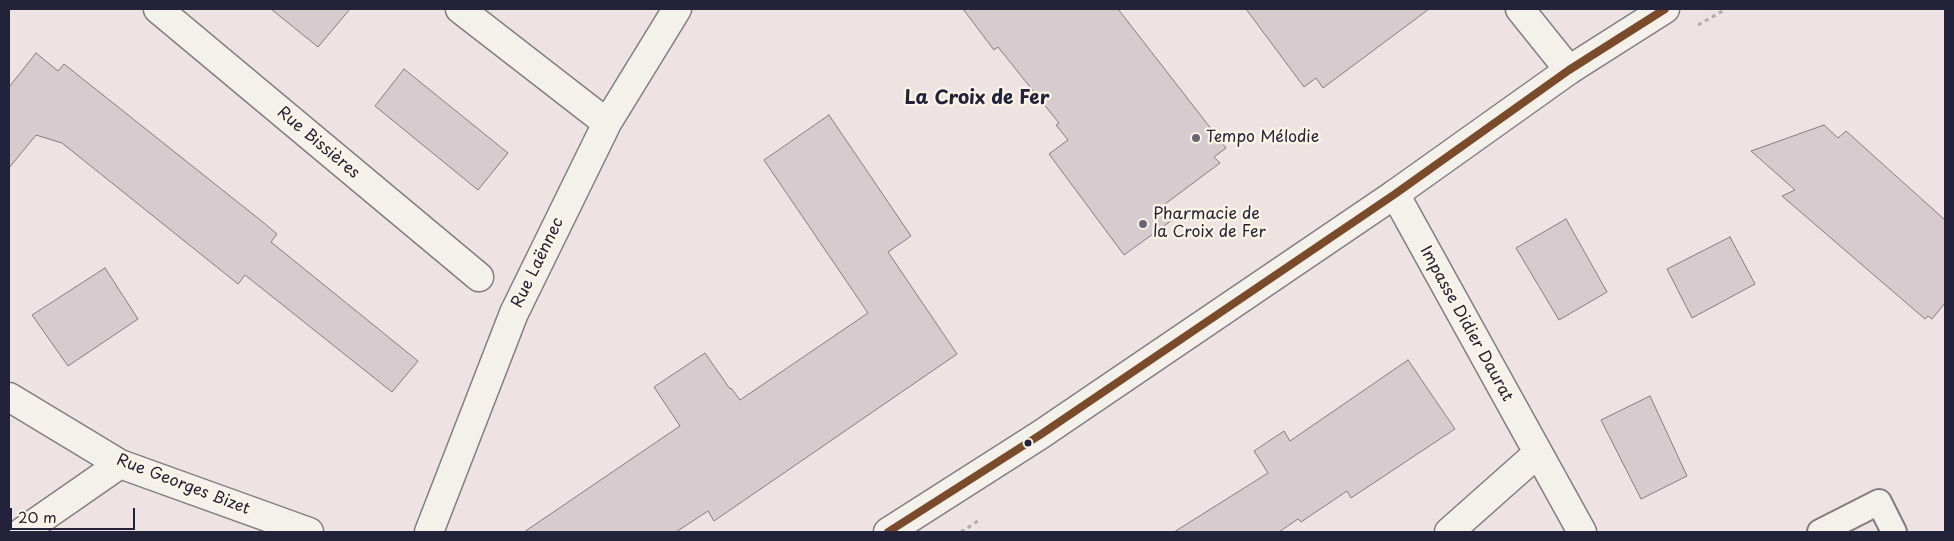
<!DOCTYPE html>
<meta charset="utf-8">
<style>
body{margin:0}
#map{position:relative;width:1954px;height:541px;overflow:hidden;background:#eee3e2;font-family:"Playpen Sans",sans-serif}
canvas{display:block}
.frame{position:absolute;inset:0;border:10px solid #22223b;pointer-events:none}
.scale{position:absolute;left:10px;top:508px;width:125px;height:22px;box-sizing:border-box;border:2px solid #22223b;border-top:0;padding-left:6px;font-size:15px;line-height:18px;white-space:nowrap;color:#22223b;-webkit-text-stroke:4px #fcf5e5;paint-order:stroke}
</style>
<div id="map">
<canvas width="1954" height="541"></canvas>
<div class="frame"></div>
<div class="scale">20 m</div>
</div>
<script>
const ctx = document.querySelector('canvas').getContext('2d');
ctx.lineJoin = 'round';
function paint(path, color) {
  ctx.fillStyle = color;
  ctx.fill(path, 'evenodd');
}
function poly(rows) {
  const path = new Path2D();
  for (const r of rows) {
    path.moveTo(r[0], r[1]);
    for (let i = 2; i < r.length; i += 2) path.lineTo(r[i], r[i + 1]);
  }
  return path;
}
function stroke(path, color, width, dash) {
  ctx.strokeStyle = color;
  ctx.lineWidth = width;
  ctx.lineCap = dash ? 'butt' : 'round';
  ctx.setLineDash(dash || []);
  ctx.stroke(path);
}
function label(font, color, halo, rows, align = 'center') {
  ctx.font = font + ' "Playpen Sans",sans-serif';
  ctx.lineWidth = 4.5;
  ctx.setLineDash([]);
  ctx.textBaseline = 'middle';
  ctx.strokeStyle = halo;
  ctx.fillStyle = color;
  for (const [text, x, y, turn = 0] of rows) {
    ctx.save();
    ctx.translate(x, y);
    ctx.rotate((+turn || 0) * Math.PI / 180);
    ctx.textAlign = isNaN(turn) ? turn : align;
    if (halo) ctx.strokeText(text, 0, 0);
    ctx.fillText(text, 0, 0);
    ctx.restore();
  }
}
const building = poly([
 [271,9,350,9,318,47,271,9],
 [963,9,1118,9,1226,148,1214,157,1220,163,1165,204,1175,218,1124,255,1049,154,1068,140,1056,125,1059,123,998,47,994,50,963,9],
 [1246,9,1429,9,1323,88,1316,78,1304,87,1246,9],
 [36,53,58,71,64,64,264,223,277,234,271,242,418,361,392,392,245,275,238,284,62,143,36,135,9,168,9,87,36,53],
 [404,69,508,153,478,190,375,106,404,69],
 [829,115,911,236,888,252,957,354,714,521,708,511,676,532,524,532,680,426,654,387,705,353,730,389,731,388,740,400,868,313,764,160,829,115],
 [1824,125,1838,138,1846,131,1945,220,1945,303,1932,319,1928,316,1925,319,1782,196,1795,190,1751,151,1824,125],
 [1566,219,1607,292,1559,320,1516,248,1566,219],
 [1730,237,1755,284,1692,318,1667,269,1730,237],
 [105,268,138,319,68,366,32,315,105,268],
 [1408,360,1455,429,1351,498,1347,491,1301,522,1298,519,1279,532,1174,532,1268,473,1254,451,1284,431,1290,441,1408,360],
 [1650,396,1687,476,1641,499,1601,420,1650,396]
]);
const path = poly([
 [1698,25,1726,9],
 [961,532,981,519]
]);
const lane = poly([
 [1820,532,1879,502,1894,532]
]);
const street = poly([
 [158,9,479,277],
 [460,9,607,123],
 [1520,9,1569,70],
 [1395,194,1582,532],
 [9,397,120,464,309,532],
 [22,532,120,464],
 [429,532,514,313,607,123,677,9],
 [1449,532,1538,453]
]);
const secondary = poly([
 [888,532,1040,435,1395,194,1569,70,1665,9]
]);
const bus1 = poly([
 [888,532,1040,435,1395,194,1569,70,1665,9]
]);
const markers = [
 [1196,138,5,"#696675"],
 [1143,224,5,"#696675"],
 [1028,443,4.5,"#22223b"]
];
const poiNames = [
 ["Tempo Mélodie",1206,138],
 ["Pharmacie de",1153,215],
 ["la Croix de Fer",1153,233]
];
const streetNames = [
 ["Rue Bissières",318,143,40],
 ["Rue Laënnec",538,263,-64],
 ["Impasse Didier Daurat",1466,324,61],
 ["Rue Georges Bizet",183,485,21]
];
const quarterNames = [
 ["La Croix de Fer",977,99]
];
paint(building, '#d7cbd0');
stroke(building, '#827d82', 1);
stroke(lane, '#827d82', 28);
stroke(street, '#827d82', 31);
stroke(secondary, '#827d82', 31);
stroke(path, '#afacac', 3, [4, 4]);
stroke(lane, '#f4f0ea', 24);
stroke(street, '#f4f0ea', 28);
stroke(secondary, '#f4f0ea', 28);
stroke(bus1, '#7a4b2a', 8);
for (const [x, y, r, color] of markers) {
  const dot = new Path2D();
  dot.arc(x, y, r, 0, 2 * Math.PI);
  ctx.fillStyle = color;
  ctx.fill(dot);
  stroke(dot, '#fcf5e5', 2);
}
label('16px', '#22223b', '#fcf5e5', poiNames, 'left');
label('16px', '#22223b', '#fcf5e5', streetNames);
label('bold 19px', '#22223b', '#fcf5e5', quarterNames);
</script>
